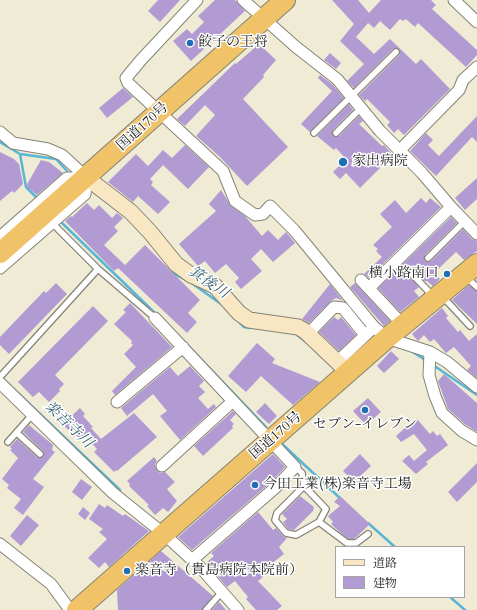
<!DOCTYPE html>
<meta charset="utf-8">
<style>
body{margin:0}
#map{position:relative;width:477px;height:610px;overflow:hidden;background:#efebd4;font-family:Cardo,"Noto Serif JP",serif}
canvas{display:block}
.legend{position:absolute;left:335px;top:546px;width:130px;height:52px;box-sizing:border-box;background:#fff;border:1px solid #a4a4a4;margin:0;padding:5px 7px;list-style:none;font-size:12px;color:#1c1c1c}
.legend li{display:flex;align-items:center;gap:8px;height:20px}
.legend b{width:20px;border:1px solid #a4a4a4}
</style>
<div id="map">
<canvas width="477" height="610"></canvas>
<ul class="legend">
<li><b style="height:5px;background:#f9e7c3"></b>道路</li>
<li><b style="height:11px;background:#b29bd2"></b>建物</li>
</ul>
</div>
<script>
const ctx = document.querySelector('canvas').getContext('2d');
ctx.lineJoin = 'round';
function poly(rows) {
  const path = new Path2D();
  for (const r of rows) {
    path.moveTo(r[0], r[1]);
    for (let i = 2; i < r.length; i += 2) path.lineTo(r[i], r[i + 1]);
  }
  return path;
}
function stroke(path, color, width, dash) {
  ctx.strokeStyle = color;
  ctx.lineWidth = width;
  ctx.lineCap = dash ? 'butt' : 'round';
  ctx.setLineDash(dash || []);
  ctx.stroke(path);
}
function paint(path, color) {
  ctx.fillStyle = color;
  ctx.fill(path, 'evenodd');
}
function label(font, color, halo, rows, align = 'center') {
  ctx.font = font + ' Cardo,"Noto Serif JP",serif';
  ctx.lineWidth = 3;
  ctx.setLineDash([]);
  ctx.textBaseline = 'middle';
  ctx.strokeStyle = halo;
  ctx.fillStyle = color;
  for (const [text, x, y, turn = 0] of rows) {
    ctx.save();
    ctx.translate(x, y);
    ctx.rotate((+turn || 0) * Math.PI / 180);
    ctx.textAlign = isNaN(turn) ? turn : align;
    if (halo) ctx.strokeText(text, 0, 0);
    ctx.fillText(text, 0, 0);
    ctx.restore();
  }
}
const stream = poly([
 [0,142,20,154,56,159,67,171],
 [20,154,26,187,37,198],
 [60,221,157,315],
 [170,268,176,275,186,280],
 [193,284,221,304],
 [239,322,244,327,250,328],
 [296,334,306,342],
 [179,336,266,427],
 [411,351,427,361],
 [433,365,477,395],
 [0,376,120,490],
 [280,442,341,499],
 [368,523,395,547],
 [450,597,465,610]
]);
const building = poly([
 [158,0,180,0,160,22,148,11],
 [215,0,235,0,245,11,191,61,173,41,187,29,192,34,204,22,198,16],
 [332,0,358,0,369,13,381,0,431,0,436,5,432,9,477,50,477,55,466,67,418,23,415,27,406,19,403,21,400,19,390,30,380,21,374,28,368,23,356,37,374,54,390,39,416,64,421,59,450,89,404,135,398,129,394,133,387,125,390,122,367,99,365,101,359,95,399,55,400,51,397,48,393,49,354,88,347,81,364,64,340,41,354,24],
 [259,44,276,60,263,75,264,77,243,99,288,147,247,186,219,156,196,136,215,115,205,105,185,126,177,119,235,63,236,64],
 [330,53,341,63,336,69,324,60],
 [320,75,332,84,344,98,310,132,301,124,332,91,318,78],
 [123,88,133,97,107,118,99,108],
 [349,104,353,110,333,130,333,136,339,136,359,116,363,121,359,124,382,146,384,145,393,155,360,188,346,173,340,179,333,172,346,159,336,148,334,150,317,136],
 [477,116,477,142,472,137,436,176,410,151,426,133,433,140,428,145,439,156],
 [185,145,209,167,188,189,163,165,150,179,153,182,151,185,170,202,158,214,138,196,133,202,108,182,136,154,148,166,163,150,172,158],
 [0,152,14,159,19,164,23,184,14,193,12,191,0,201],
 [41,160,49,162,63,173,37,195,26,186],
 [477,178,477,199,465,210,455,198],
 [221,190,231,206,245,216,262,236,268,230,278,240,286,232,295,243,273,262,261,249,251,259,262,271,241,289,235,282,239,278,226,264,215,273,205,261,198,266,179,244,216,211,209,204],
 [421,198,426,203,430,198,441,207,369,278,364,274,382,257,376,251,378,249,373,245,392,227,380,214,395,200,406,213],
 [87,203,94,210,99,205,112,218,117,213,123,218,114,227,118,231,104,245,125,265,145,245,200,300,188,313,197,322,187,333,118,268,114,271,65,221,71,216,72,217],
 [451,217,457,223,425,255,425,261,431,261,463,229,472,239,477,241,477,251,464,260,456,252,455,253,434,273,440,279,433,286,427,281,425,281,414,270,408,270,407,274,419,287,414,291,419,297,400,312,378,288],
 [56,283,67,294,9,354,0,345,0,337,44,291,46,293],
 [355,283,390,321,384,326,350,287],
 [330,284,343,301,336,298,331,301,309,323,302,319],
 [469,285,477,291,477,324,452,300],
 [130,303,172,347,115,395,112,391,136,367,124,354,133,345,131,343,132,341,114,324,126,312,123,310],
 [93,306,108,321,55,375,64,384,59,389,60,391,49,402,39,392,33,397,18,382],
 [442,308,448,316,446,318,458,332,460,330,469,341,477,334,477,378,467,370,471,366,454,347,446,353,434,339,430,342,424,335,418,341,412,334],
 [334,317,338,320,341,317,356,335,339,351,319,332],
 [257,343,275,359,272,363,320,382,293,405,261,376,246,392,228,376],
 [391,351,399,359,384,373,377,366],
 [190,366,204,381,199,386,205,392,198,398,208,409,214,404,216,407,180,440,160,416,167,411,153,394,127,416,121,408,170,367,178,376],
 [444,374,477,403,477,432,466,425,448,409,438,381],
 [368,398,381,412,366,425,353,411],
 [265,403,277,416,269,424,256,412],
 [80,408,85,414,83,416,93,427,91,428,101,439,134,413,157,437,117,471,116,470,114,472,94,452,97,449,84,435,80,439,70,428,68,430,63,424],
 [233,411,236,414,230,420,234,424,232,426,233,428,203,456,194,446],
 [416,418,430,434,433,431,437,436,440,434,448,445,426,462,428,464,416,474,402,461,409,455,414,461,427,450,414,434,401,442,396,436],
 [29,425,53,445,52,450,55,452,33,479,44,487,23,515,14,508,21,499,7,488,9,485,2,479,18,458,10,450,12,449,10,447,17,439,37,457,41,458,44,455,43,451,23,432],
 [273,454,285,467,271,482,192,550,178,537],
 [360,454,371,466,354,482,343,471],
 [154,457,157,461,155,464,157,470,160,473,165,472,175,482,167,489,177,501,168,512,163,508,155,515,147,506,149,505,129,486,130,484,127,481],
 [477,463,477,482,457,502,448,492],
 [81,479,92,487,82,500,72,492],
 [300,496,314,507,313,511,294,530,288,529,283,522,287,519,282,514],
 [340,496,370,524,354,539,348,539,343,535,331,524,333,522,328,516,340,506,334,502],
 [99,504,105,508,107,505,123,516,125,514,149,531,109,567,105,562,99,568,88,558,107,539,99,532,103,529,89,519],
 [83,507,90,513,85,520,78,514],
 [258,512,273,530,276,528,283,536,287,538,279,547,284,554,271,564,274,568,258,581,282,606,277,610,256,610,246,599,248,597,235,581,227,587,206,563,214,556,211,553],
 [27,515,39,525,21,546,10,536],
 [161,551,213,596,202,610,118,610,117,590],
 [219,602,226,610,212,610]
]);
const lane = poly([
 [314,133,396,52],
 [336,133,361,108],
 [52,223,98,269,155,318],
 [428,258,465,221],
 [411,273,433,296],
 [466,277,477,287],
 [443,297,470,326],
 [0,377,98,269],
 [17,433,40,454],
 [8,442,32,415],
 [295,467,302,473,304,486,277,513,275,520,286,533,296,535,319,522,326,509,304,486],
 [319,522,347,543,356,543,368,534],
 [206,610,222,592]
]);
const street = poly([
 [197,0,141,60,126,78,128,83,223,171,235,201,255,215,263,214,270,206,294,230,374,327],
 [243,0,296,47,337,79,380,131,422,173,451,207,477,234],
 [454,0,477,22],
 [0,132,13,143,48,149,62,155,87,178],
 [399,151,459,90,463,80,477,67],
 [0,237,67,178,84,178],
 [0,268,85,194,87,178],
 [361,280,403,325],
 [369,288,451,207],
 [155,318,295,467,276,487,192,560],
 [308,334,334,307,343,308,365,335],
 [430,352,429,375,435,396,442,413,462,431,477,440],
 [337,362,374,327,387,338,430,352,447,362,477,387],
 [0,383,113,493,164,534,201,568,238,610],
 [117,402,183,347],
 [162,466,233,401],
 [0,544,51,584,70,610]
]);
const secondary = poly([
 [87,178,131,212,150,232,176,264,191,275,215,286,239,313,249,320,298,327,305,331,348,372]
]);
const highway = poly([
 [0,253,285,0],
 [77,610,387,338,477,264]
]);
const markers = [
 [190,43,4,"#1f6fb2"],
 [343,162,5,"#1f6fb2"],
 [447,274,4,"#1f6fb2"],
 [365,410,4,"#1f6fb2"],
 [255,485,4,"#1f6fb2"],
 [127,571,4,"#1f6fb2"]
];
const poiNames = [
 ["餃子の王将",198,43],
 ["家出病院",352,162],
 ["横小路南口",439,274,"right"],
 ["セブン-イレブン",365,425,"center"],
 ["今田工業(株)楽音寺工場",263,485],
 ["楽音寺（貴島病院本院前）",135,571]
];
const streetNames = [
 ["国道170号",143,127,-42],
 ["国道170号",276,436,-41]
];
const waterNames = [
 ["箕後川",208,283,34],
 ["楽音寺川",68,425,44]
];
stroke(stream, '#58b6d6', 2.5);
paint(building, '#b29bd2');
stroke(lane, '#868478', 8);
stroke(street, '#868478', 13);
stroke(secondary, '#868478', 17);
stroke(highway, '#868478', 22);
stroke(lane, '#fff', 5.5);
stroke(street, '#fff', 11);
stroke(secondary, '#f9e7c3', 15);
stroke(highway, '#f0c369', 20);
for (const [x, y, r, color] of markers) {
  const dot = new Path2D();
  dot.arc(x, y, r, 0, 2 * Math.PI);
  ctx.fillStyle = color;
  ctx.fill(dot);
  stroke(dot, '#fff', 1.5);
}
label('14px', '#1c1c1c', '#fff', poiNames, 'left');
label('14px', '#1c1c1c', '#fff', streetNames);
label('italic 15px', '#376170', '#fff', waterNames);
</script>
